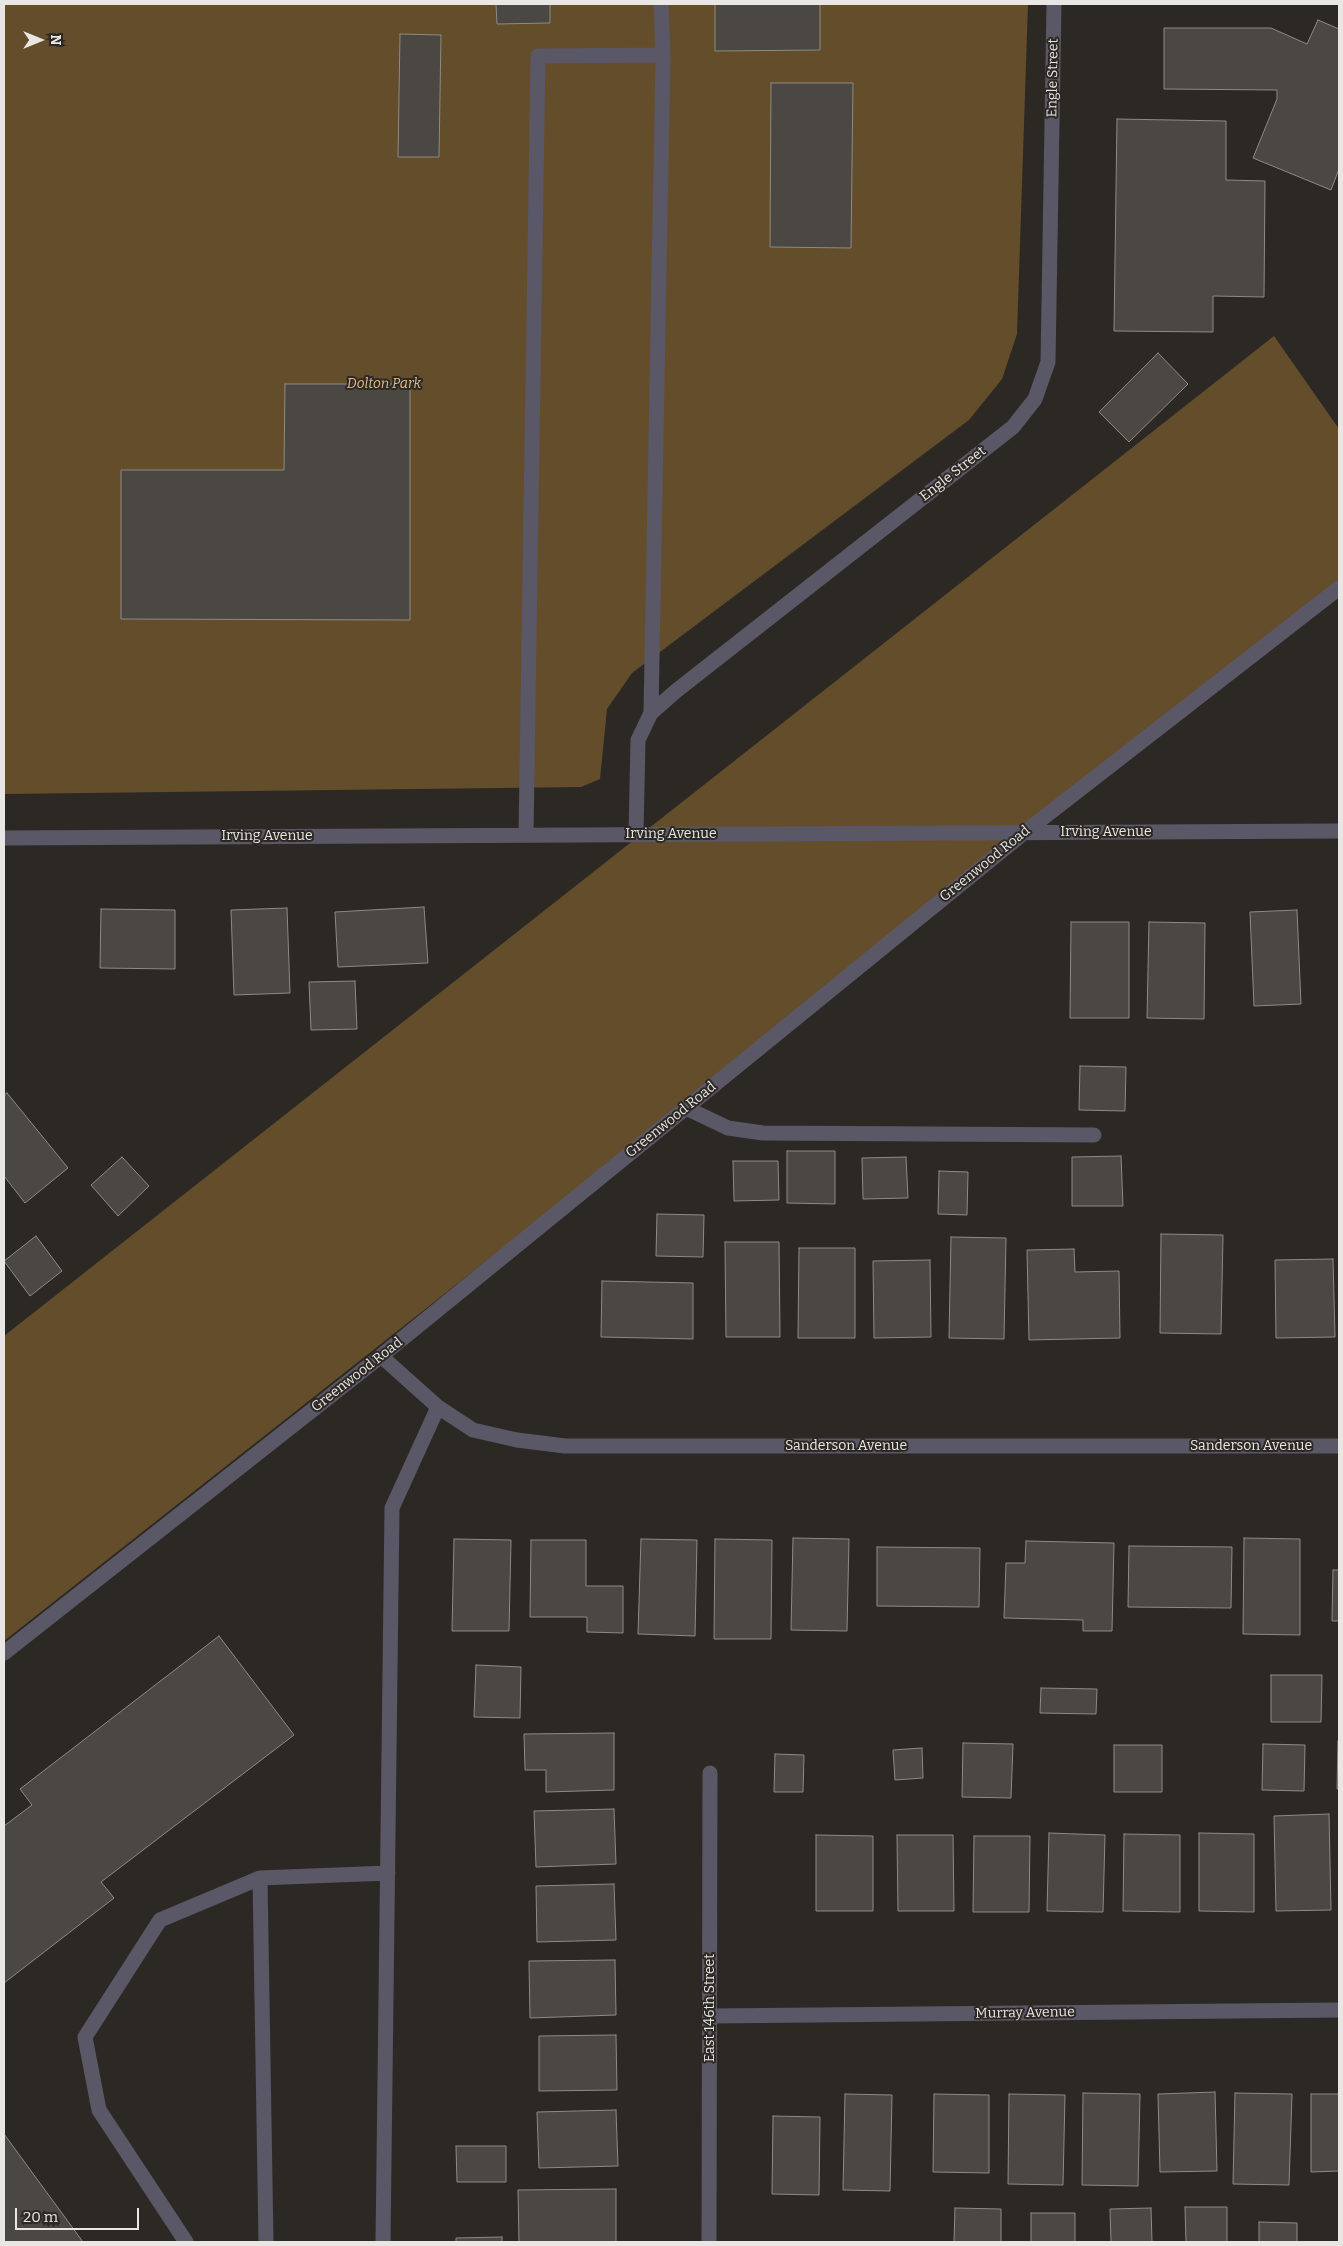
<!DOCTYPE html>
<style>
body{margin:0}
#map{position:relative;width:1343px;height:2246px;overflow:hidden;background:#2c2925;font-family:Bitter,serif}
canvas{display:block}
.frame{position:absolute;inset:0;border:5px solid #e9e7e4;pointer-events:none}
.north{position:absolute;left:15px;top:15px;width:50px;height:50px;-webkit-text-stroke:4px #2c2925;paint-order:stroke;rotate:90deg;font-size:14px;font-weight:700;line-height:20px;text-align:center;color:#e9e7e4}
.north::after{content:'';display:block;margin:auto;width:18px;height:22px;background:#e9e7e4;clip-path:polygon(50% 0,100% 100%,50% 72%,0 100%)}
.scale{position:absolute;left:15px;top:2208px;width:124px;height:22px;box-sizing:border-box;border:2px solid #e9e7e4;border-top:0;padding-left:6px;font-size:15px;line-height:18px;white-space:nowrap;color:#e9e7e4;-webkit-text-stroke:4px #2c2925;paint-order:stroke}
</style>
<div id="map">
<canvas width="1343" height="2246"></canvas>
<div class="frame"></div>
<div class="north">N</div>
<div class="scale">20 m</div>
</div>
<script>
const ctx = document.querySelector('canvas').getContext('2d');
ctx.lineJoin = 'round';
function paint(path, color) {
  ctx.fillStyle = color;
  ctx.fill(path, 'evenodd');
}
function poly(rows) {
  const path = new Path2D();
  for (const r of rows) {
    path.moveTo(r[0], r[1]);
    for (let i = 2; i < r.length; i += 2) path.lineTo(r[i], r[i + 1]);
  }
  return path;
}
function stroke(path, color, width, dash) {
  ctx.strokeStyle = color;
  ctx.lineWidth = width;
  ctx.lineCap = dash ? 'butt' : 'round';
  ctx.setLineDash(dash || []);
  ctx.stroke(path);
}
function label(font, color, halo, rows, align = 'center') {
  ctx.font = font + ' Bitter,serif';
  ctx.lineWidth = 4;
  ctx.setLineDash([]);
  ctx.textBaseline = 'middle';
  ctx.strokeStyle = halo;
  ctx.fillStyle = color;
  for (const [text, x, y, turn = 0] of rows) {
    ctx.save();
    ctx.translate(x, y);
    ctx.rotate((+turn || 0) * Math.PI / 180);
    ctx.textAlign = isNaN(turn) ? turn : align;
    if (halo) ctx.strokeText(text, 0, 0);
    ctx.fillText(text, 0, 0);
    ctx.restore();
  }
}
const green = poly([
 [4,4,1028,4,1017,334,1002,379,969,420,632,673,607,709,600,779,581,787,4,794],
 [1274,336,1339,429,1339,589,4,1641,4,1336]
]);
const building = poly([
 [496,4,550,4,550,23,497,24,496,4],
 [715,4,820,4,820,50,715,51,715,4],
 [1318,20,1339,29,1339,169,1331,190,1253,158,1277,99,1277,90,1164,89,1164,28,1271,28,1307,44,1318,20],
 [400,34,441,35,439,157,398,157,400,34],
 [771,83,853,83,851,248,770,247,771,83],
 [1117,119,1226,121,1226,180,1265,181,1264,297,1213,296,1213,332,1114,331,1117,119],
 [1158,353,1188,384,1129,442,1099,412,1158,353],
 [285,384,410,384,410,620,121,619,121,470,284,470,285,384],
 [424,907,428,963,338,967,335,912,424,907],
 [287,908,290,993,234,995,231,910,287,908],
 [101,909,175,910,175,969,100,968,101,909],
 [1297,910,1301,1004,1254,1006,1250,912,1297,910],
 [1071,922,1129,922,1129,1018,1070,1018,1071,922],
 [1149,922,1205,923,1204,1019,1147,1018,1149,922],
 [355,981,357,1029,311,1030,309,982,355,981],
 [1080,1066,1126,1067,1125,1111,1079,1110,1080,1066],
 [7,1093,68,1168,25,1203,4,1176,4,1095,7,1093],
 [787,1151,835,1151,835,1204,787,1203,787,1151],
 [1121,1156,1123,1206,1072,1206,1072,1157,1121,1156],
 [122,1157,149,1186,118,1216,91,1185,122,1157],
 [906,1157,908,1198,863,1199,862,1158,906,1157],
 [733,1161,778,1161,779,1200,734,1201,733,1161],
 [939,1171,968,1172,967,1215,938,1214,939,1171],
 [657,1214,704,1215,703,1257,656,1256,657,1214],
 [1161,1234,1223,1235,1221,1334,1160,1333,1161,1234],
 [36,1236,62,1271,30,1296,4,1261,36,1236],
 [951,1237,1006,1238,1004,1339,949,1338,951,1237],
 [725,1242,779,1242,780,1337,726,1337,725,1242],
 [799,1248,855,1248,855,1338,798,1338,799,1248],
 [1074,1249,1075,1272,1119,1271,1120,1338,1029,1340,1027,1250,1074,1249],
 [1333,1259,1335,1337,1276,1338,1275,1260,1333,1259],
 [930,1260,931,1337,874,1338,873,1261,930,1260],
 [602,1281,693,1283,693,1339,601,1337,602,1281],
 [793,1538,849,1539,847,1631,791,1630,793,1538],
 [1244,1538,1300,1539,1300,1635,1243,1634,1244,1538],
 [454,1539,511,1540,509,1631,452,1631,454,1539],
 [641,1539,697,1540,695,1636,638,1634,641,1539],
 [715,1539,772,1540,771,1639,714,1639,715,1539],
 [531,1540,586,1540,586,1586,623,1586,623,1633,587,1632,587,1617,530,1617,531,1540],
 [1026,1541,1114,1543,1112,1631,1083,1631,1083,1620,1004,1618,1006,1563,1025,1563,1026,1541],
 [1129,1546,1232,1547,1231,1608,1128,1607,1129,1546],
 [877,1547,980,1548,979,1607,877,1606,877,1547],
 [1333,1570,1339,1570,1339,1621,1332,1621,1333,1570],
 [219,1636,294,1735,101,1882,114,1898,4,1983,4,1826,32,1805,20,1789,219,1636],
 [476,1665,521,1667,520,1718,474,1717,476,1665],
 [1271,1675,1322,1675,1321,1722,1271,1722,1271,1675],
 [1041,1688,1097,1689,1096,1714,1040,1713,1041,1688],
 [614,1733,614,1790,546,1792,546,1770,525,1770,524,1734,614,1733],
 [1338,1741,1339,1741,1339,1789,1337,1789,1338,1741],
 [963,1743,1013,1744,1011,1798,962,1797,963,1743],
 [1263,1744,1305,1745,1304,1791,1262,1790,1263,1744],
 [1114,1745,1162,1745,1162,1792,1114,1792,1114,1745],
 [922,1748,923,1778,895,1780,893,1750,922,1748],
 [775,1754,804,1755,803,1792,774,1792,775,1754],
 [614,1809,616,1864,536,1867,534,1811,614,1809],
 [1329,1814,1331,1910,1276,1911,1274,1816,1329,1814],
 [1049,1833,1105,1835,1103,1912,1047,1911,1049,1833],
 [1199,1833,1254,1834,1254,1912,1199,1911,1199,1833],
 [1124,1834,1180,1835,1180,1912,1123,1911,1124,1834],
 [816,1835,873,1836,873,1911,816,1911,816,1835],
 [897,1835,953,1835,954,1911,898,1911,897,1835],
 [974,1836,1030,1836,1029,1912,973,1912,974,1836],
 [614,1884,616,1940,537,1942,536,1886,614,1884],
 [615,1960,616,2015,530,2018,529,1961,615,1960],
 [616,2035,617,2090,539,2091,539,2036,616,2035],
 [1215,2092,1217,2171,1160,2172,1158,2094,1215,2092],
 [1083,2093,1140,2094,1138,2186,1082,2185,1083,2093],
 [1235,2093,1292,2094,1289,2185,1233,2184,1235,2093],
 [845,2094,892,2095,890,2191,843,2190,845,2094],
 [934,2094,989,2095,989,2173,933,2172,934,2094],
 [1009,2094,1065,2095,1063,2185,1008,2184,1009,2094],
 [1311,2094,1339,2094,1339,2171,1311,2172,1311,2094],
 [616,2110,618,2166,539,2168,537,2112,616,2110],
 [773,2116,820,2117,819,2195,772,2194,773,2116],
 [4,2134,83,2242,4,2242,4,2134],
 [456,2146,506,2146,506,2182,457,2182,456,2146],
 [616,2189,616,2242,519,2242,518,2190,616,2189],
 [1185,2207,1227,2207,1227,2242,1186,2242,1185,2207],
 [955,2208,1001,2209,1001,2242,954,2242,955,2208],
 [1151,2208,1152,2242,1111,2242,1110,2209,1151,2208],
 [1031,2213,1075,2213,1075,2242,1031,2242,1031,2213],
 [1259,2222,1297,2223,1297,2242,1259,2242,1259,2222],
 [502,2237,502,2242,456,2242,456,2238,502,2237]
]);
const minor = poly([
 [661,4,663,55],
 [636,834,638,740,651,713,676,691,1013,427,1035,399,1048,362,1054,4],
 [526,835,538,56,663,55,651,713],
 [4,838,1339,831],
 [686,1108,728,1128,763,1133,1094,1135],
 [381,1356,438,1407,473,1430,517,1440,565,1446,1339,1446],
 [4,1653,381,1356,1025,832,1339,588],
 [710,2016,1339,2010],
 [186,2242,99,2110,85,2037,160,1920,260,1878],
 [266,2242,260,1878,388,1873],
 [383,2242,392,1508,438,1407],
 [709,2242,710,1773]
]);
const streetNames = [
 ["Engle Street",1053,78,-89],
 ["Engle Street",953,474,-38],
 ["Irving Avenue",1106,832],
 ["Irving Avenue",671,834],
 ["Irving Avenue",267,836],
 ["Greenwood Road",985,864,-39],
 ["Greenwood Road",671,1120,-39],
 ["Greenwood Road",357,1375,-38],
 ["Sanderson Avenue",846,1446],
 ["Sanderson Avenue",1251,1446],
 ["East 146th Street",710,2008,-90],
 ["Murray Avenue",1025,2013,-1]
];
const parkNames = [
 ["Dolton Park",384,384]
];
paint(green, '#644d2b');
paint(building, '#4b4843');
stroke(building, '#8e8a85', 1);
stroke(minor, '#5a5767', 15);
label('14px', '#e9e7e4', '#2c2925', streetNames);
label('italic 14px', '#e5bb82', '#2c2925', parkNames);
</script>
